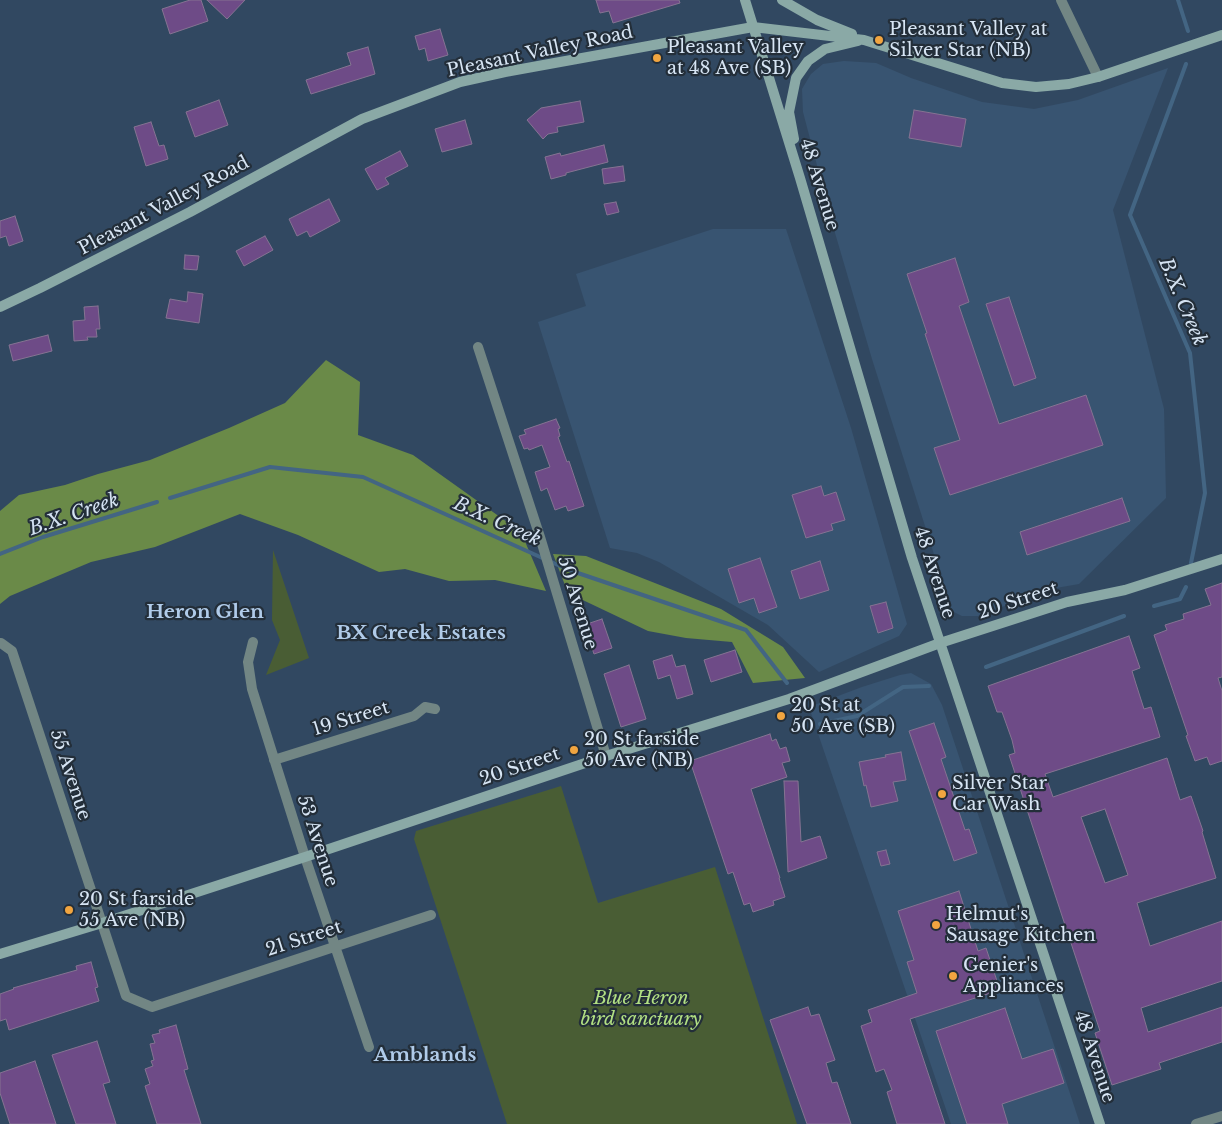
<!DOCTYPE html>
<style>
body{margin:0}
canvas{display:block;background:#314861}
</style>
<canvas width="1222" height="1124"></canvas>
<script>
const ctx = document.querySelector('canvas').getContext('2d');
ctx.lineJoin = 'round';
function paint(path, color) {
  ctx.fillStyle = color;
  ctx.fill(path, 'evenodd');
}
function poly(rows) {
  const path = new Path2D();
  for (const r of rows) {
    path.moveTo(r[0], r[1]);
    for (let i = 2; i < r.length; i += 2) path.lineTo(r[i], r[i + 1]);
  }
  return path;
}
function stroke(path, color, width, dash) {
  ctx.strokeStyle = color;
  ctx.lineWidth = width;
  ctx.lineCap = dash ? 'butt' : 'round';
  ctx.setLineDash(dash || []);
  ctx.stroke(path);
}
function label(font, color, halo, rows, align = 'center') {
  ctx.font = font + ' "Libre Baskerville",serif';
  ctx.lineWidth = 4.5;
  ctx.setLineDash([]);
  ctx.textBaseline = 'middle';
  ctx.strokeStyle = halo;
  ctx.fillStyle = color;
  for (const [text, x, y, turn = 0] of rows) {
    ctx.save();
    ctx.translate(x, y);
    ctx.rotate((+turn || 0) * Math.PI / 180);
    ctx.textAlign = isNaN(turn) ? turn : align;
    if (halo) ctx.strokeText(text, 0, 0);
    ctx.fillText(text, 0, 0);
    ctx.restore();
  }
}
const built = poly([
 [844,61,876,63,911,78,982,102,1034,109,1078,100,1168,68,1113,210,1164,409,1166,498,1079,584,1050,589,978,616,962,616,952,611,872,359,833,226,803,112,802,89,811,74,823,64],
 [713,229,786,229,851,428,907,624,899,636,819,672,768,625,659,562,637,553,610,548,538,322,586,306,576,274],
 [911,673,931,684,942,705,1080,1124,951,1124,809,707,862,687,900,675]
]);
const green = poly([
 [273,550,309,658,266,675,280,640,272,620],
 [561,786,598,903,715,867,797,1124,507,1124,414,839,416,831]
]);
const forest = poly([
 [326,360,360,382,358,435,413,455,521,532,546,591,495,580,449,581,405,569,379,572,298,535,240,514,155,547,91,562,10,596,0,604,0,511,19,495,65,485,98,474,150,460,229,428,285,403],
 [553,554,586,556,721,609,783,647,805,678,753,683,732,642,686,638,648,631,568,593]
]);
const stream = poly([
 [1178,0,1188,31],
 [1186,64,1130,215,1190,353,1205,493,1191,563],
 [170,498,270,467,363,477,569,570,746,630,787,683],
 [0,554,43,537,157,502],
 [1154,606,1180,599,1186,587],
 [986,667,1124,616],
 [820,724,857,716,903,687,929,686]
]);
const building = poly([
 [190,0,201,0,208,21,170,34,162,9,190,0],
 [207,0,245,0,227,19,207,0],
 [596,0,679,0,680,3,613,23,609,11,600,13,596,0],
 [440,29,448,55,428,61,425,48,419,50,415,36,440,29],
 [368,47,375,74,311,94,306,80,351,65,347,53,368,47],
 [219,100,228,125,195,137,186,112,219,100],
 [580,101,584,122,557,127,558,132,548,134,543,139,527,120,541,108,580,101],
 [914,110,966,119,961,147,909,138,914,110],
 [465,120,472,144,442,152,435,129,465,120],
 [151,122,159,146,164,145,168,159,146,166,134,127,151,122],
 [604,145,608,162,566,173,566,175,551,179,545,157,560,153,561,156,604,145],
 [400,151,408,166,385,178,389,184,377,190,365,169,400,151],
 [623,166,625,181,604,184,602,169,623,166],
 [329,199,340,221,310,237,307,231,297,236,289,219,329,199],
 [616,202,619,212,607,215,604,204,616,202],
 [15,216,23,241,9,246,6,236,0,238,0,221,15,216],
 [265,236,273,250,244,266,236,251,265,236],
 [185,255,199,256,197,270,184,269,185,255],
 [955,258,969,302,959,306,999,424,1086,395,1103,445,950,495,934,448,960,440,925,334,927,333,907,274,955,258],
 [188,292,203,294,199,323,166,318,170,299,187,302,188,292],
 [1009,297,1036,378,1014,386,986,304,1009,297],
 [98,306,100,329,96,329,97,337,87,337,88,340,74,341,73,321,85,320,84,307,98,306],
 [48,335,52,351,13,361,9,345,48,335],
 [556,419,560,428,558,429,560,436,558,437,567,462,569,461,584,506,568,511,566,506,555,510,547,488,541,491,535,472,550,467,542,445,529,450,528,448,524,449,519,436,526,434,524,430,556,419],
 [821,486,824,496,836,492,845,520,831,524,833,530,806,538,792,495,821,486],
 [1122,498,1130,521,1027,555,1020,532,1122,498],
 [760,558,777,607,759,613,754,598,739,603,728,569,760,558],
 [820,561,829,590,800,599,791,571,820,561],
 [1222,583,1222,677,1218,678,1222,691,1222,761,1210,765,1207,757,1195,761,1186,736,1188,735,1154,635,1167,630,1165,625,1184,619,1183,614,1211,605,1205,589,1222,583],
 [886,602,893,628,878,633,870,606,886,602],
 [602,619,612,648,594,654,584,625,602,619],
 [1129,636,1140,668,1132,671,1136,684,1144,709,1151,707,1160,737,1045,774,1053,797,1167,758,1180,800,1191,796,1203,831,1202,832,1216,878,1137,903,1150,946,1222,921,1222,981,1141,1008,1148,1032,1222,1007,1222,1042,1159,1063,1161,1069,1112,1085,1095,1033,1100,1031,1009,755,1015,753,1012,740,1002,712,997,712,988,686,1129,636],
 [1105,809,1128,875,1105,883,1081,817,1105,809],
 [735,650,742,672,711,682,704,660,735,650],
 [672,655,676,667,685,665,693,694,677,699,670,675,658,679,653,661,672,655],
 [629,665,646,719,621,727,604,674,629,665],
 [934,723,946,757,941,759,965,830,969,829,977,853,954,861,909,731,934,723],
 [770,734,772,741,776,739,780,749,786,747,790,761,782,763,787,777,751,789,780,878,779,878,785,897,773,901,774,905,753,912,750,903,744,905,733,872,728,874,690,761,770,734],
 [901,752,906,780,893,782,898,801,871,807,866,785,864,786,859,762,886,757,885,755,901,752],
 [784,781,798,781,801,842,820,836,827,858,788,872,784,781],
 [886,850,890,864,881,866,877,852,886,850],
 [959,891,978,951,986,948,1000,990,910,1019,945,1124,897,1124,887,1092,892,1090,884,1069,876,1072,861,1026,872,1022,868,1010,917,993,907,962,914,960,898,911,959,891],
 [91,962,98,987,95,988,99,1001,9,1030,6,1019,0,1021,0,994,14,989,13,988,77,970,76,966,91,962],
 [808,1007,811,1016,819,1014,835,1060,826,1063,832,1083,837,1082,851,1124,807,1124,770,1020,808,1007],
 [1005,1008,1022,1059,1053,1049,1064,1083,1002,1104,1008,1124,967,1124,936,1031,1005,1008],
 [176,1025,188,1069,184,1070,201,1124,157,1124,145,1086,150,1084,145,1069,153,1066,151,1061,154,1060,150,1044,155,1043,152,1035,160,1033,159,1030,176,1025],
 [97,1041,110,1082,103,1084,116,1124,76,1124,52,1055,97,1041],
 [35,1061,56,1124,10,1124,0,1093,0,1073,35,1061]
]);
const street = poly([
 [1061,0,1098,77],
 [478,347,540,537,606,756],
 [253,642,248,662,252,689,305,857,369,1047],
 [1,643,12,651,126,996,152,1007,431,915],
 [274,760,414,716,425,707,435,709],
 [1196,1124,1222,1116]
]);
const secondary = poly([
 [745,0,800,178,912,558,1100,1124],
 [782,0,817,20,852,34],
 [794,139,789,112,796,78,808,61,825,49,858,41],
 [0,307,40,288,190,212,362,119,460,82,505,72,753,27,864,40,1002,83,1036,87,1069,84,1098,77,1222,35],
 [0,954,102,923,305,857,606,756,789,699,940,643,1067,602,1125,590,1222,559]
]);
const markers = [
 [879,40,5,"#f1a540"],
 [657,58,5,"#f1a540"],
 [781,716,5,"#f1a540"],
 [574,750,5,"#f1a540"],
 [942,794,5,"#f1a540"],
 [69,910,5,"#f1a540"],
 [936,925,5,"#f1a540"],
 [953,976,5,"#f1a540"]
];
const poiNames = [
 ["Pleasant Valley at",889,30],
 ["Silver Star (NB)",889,51],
 ["Pleasant Valley",667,48],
 ["at 48 Ave (SB)",667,69],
 ["20 St at",791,706],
 ["50 Ave (SB)",791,727],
 ["20 St farside",584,740],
 ["50 Ave (NB)",584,761],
 ["Silver Star",952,784],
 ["Car Wash",952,805],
 ["20 St farside",79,900],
 ["55 Ave (NB)",79,921],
 ["Helmut's",946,915],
 ["Sausage Kitchen",946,936],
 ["Genier's",963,966],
 ["Appliances",963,987]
];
const streetNames = [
 ["Pleasant Valley Road",540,52,-12],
 ["48 Avenue",819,185,73],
 ["Pleasant Valley Road",164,206,-28],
 ["48 Avenue",934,573,72],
 ["20 Street",1018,601,-18],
 ["50 Avenue",577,603,73],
 ["19 Street",351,719,-17],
 ["20 Street",520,767,-19],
 ["55 Avenue",70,775,72],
 ["53 Avenue",317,841,72],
 ["21 Street",304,939,-18],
 ["48 Avenue",1094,1057,72]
];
const parkNames = [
 ["Blue Heron",641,999],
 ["bird sanctuary",641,1020]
];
const waterNames = [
 ["B.X. Creek",1182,302,67],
 ["B.X. Creek",74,515,-19],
 ["B.X. Creek",497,522,24]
];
const neighbourhoodNames = [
 ["Heron Glen",205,613],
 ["BX Creek Estates",421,634],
 ["Amblands",425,1056]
];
paint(built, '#385471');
paint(green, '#495d34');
paint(forest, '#6a8a48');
stroke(stream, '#436583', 4);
paint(building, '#6e4b87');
stroke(building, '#857392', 1);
stroke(street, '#728684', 10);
stroke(secondary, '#8aa9a6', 10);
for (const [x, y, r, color] of markers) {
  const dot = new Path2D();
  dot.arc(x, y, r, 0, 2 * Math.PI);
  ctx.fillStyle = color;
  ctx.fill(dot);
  stroke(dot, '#232e39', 2);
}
label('18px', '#d7e5f4', '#232e39', poiNames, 'left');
label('18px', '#d7e5f4', '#232e39', streetNames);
label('italic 18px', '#b2e083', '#232e39', parkNames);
label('italic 19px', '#d4e2f2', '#232e39', waterNames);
label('bold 19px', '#b0cbe9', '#232e39', neighbourhoodNames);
</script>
